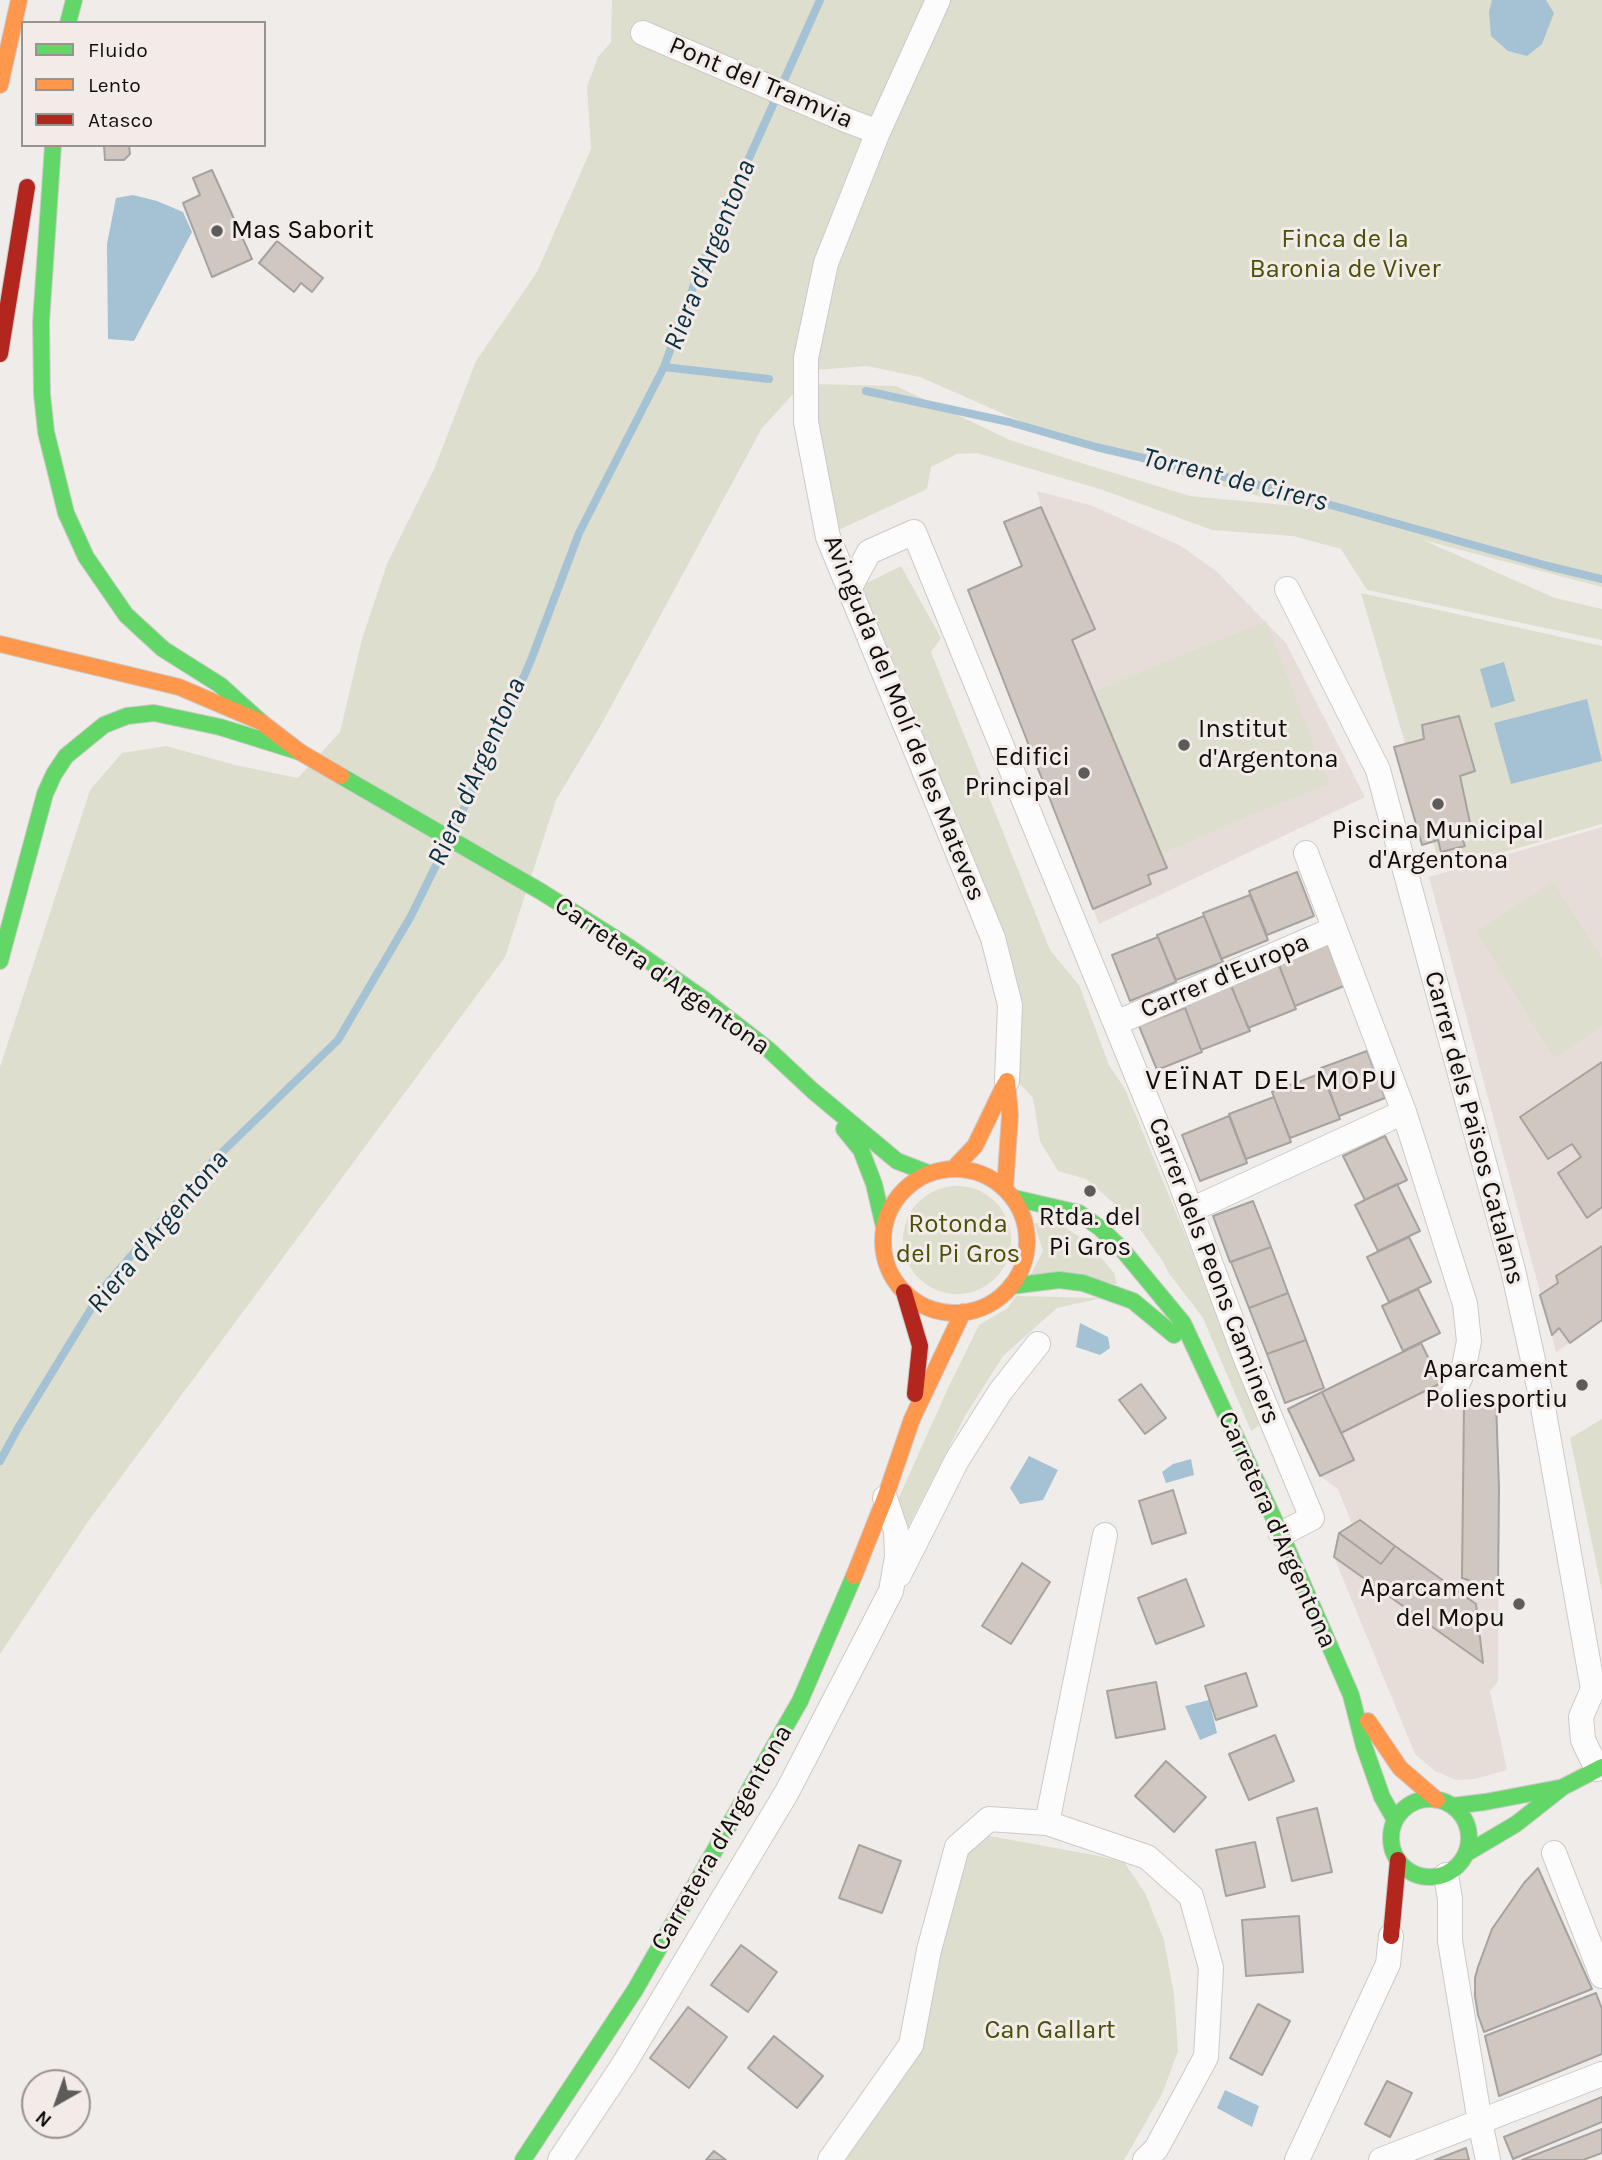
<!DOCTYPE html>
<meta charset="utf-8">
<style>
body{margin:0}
#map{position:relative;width:1602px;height:2160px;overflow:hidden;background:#f0ecea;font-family:Karla,sans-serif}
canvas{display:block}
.legend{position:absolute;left:21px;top:21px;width:245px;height:126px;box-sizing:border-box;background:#f2ebe8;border:2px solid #989390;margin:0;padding:9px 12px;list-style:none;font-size:21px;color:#100e0d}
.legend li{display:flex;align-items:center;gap:14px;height:35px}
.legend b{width:35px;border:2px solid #989390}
.north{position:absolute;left:21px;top:2069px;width:70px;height:70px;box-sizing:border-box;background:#f2ebe8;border:2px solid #989390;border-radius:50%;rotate:220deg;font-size:19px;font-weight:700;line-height:28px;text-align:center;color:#100e0d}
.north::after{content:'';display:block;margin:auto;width:24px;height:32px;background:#5e5c5a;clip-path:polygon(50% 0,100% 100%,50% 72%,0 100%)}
</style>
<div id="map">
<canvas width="1602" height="2160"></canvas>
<ul class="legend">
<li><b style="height:9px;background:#63d668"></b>Fluido</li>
<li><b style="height:9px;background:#ff974d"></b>Lento</li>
<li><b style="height:9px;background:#b3261e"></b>Atasco</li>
</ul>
<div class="north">N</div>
</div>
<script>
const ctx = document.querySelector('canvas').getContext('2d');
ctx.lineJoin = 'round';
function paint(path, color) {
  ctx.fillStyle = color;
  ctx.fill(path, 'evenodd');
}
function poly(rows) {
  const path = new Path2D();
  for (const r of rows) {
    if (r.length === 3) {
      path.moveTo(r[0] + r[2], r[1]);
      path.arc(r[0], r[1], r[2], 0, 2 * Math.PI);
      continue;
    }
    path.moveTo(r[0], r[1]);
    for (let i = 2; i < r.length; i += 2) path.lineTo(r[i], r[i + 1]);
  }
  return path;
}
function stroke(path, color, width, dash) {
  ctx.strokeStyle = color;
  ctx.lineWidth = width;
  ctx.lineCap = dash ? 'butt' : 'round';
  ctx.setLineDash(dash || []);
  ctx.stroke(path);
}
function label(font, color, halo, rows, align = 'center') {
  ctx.font = font + ' Karla,sans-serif';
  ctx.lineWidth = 6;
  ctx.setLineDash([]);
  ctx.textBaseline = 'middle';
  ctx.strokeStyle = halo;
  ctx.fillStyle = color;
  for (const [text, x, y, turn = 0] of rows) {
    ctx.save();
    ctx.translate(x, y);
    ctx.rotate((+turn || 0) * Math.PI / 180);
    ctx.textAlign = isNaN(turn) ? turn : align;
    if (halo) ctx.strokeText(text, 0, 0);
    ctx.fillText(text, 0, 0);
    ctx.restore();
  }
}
const built = poly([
 [1037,491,1093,506,1181,546,1216,571,1286,643,1365,797,1099,924,968,590,1021,566,1004,522,1041,507],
 [1602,827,1602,1321,1556,1352,1429,877],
 [1421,1343,1442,1388,1464,1405,1496,1401,1499,1488,1498,1682,1490,1691,1507,1770,1475,1779,1456,1780,1435,1771,1415,1754,1334,1557,1339,1533,1352,1524,1338,1489,1320,1476,1288,1409]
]);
const green = poly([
 [612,0,1602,0,1602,587,1423,540,1555,598,1602,609,1602,640,1367,590,1341,549,1293,536,1212,530,1103,490,977,453,957,454,931,467,927,489,832,533,811,384,896,386,1010,440,1078,462,1190,496,1295,506,1196,479,1036,428,920,377,867,366,815,370,762,428,601,725,556,800,505,957,87,1523,0,1654,0,1067,90,790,122,753,166,746,235,765,298,778,340,732,362,639,387,564,435,467,476,361,537,272,591,149,587,87,598,57,611,42],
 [901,566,941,638,931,652,1050,950,1079,985,1109,1065,1125,1089,1220,1319,1260,1425,1251,1431,1203,1318,1168,1272,1162,1260,1134,1221,1086,1179,1058,1171,1040,1141,1033,1098,1011,1074,1017,1002,859,587],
 [1361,593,1602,646,1602,824,1441,870,1433,842,1422,845,1394,747,1405,743],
 [1266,622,1329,784,1245,817,1161,854,1094,692,1182,655],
 [1553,882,1602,958,1602,1026,1554,1058,1477,932],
 [957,1240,54],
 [1057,1222,1090,1244,1114,1273,1117,1284,1030,1276,1043,1251,1034,1223],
 [1016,1296,1101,1298,1057,1308,1003,1356,965,1416,904,1535,897,1502,948,1388,979,1325,1008,1308],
 [1602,1419,1602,1591,1570,1438],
 [984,1835,1094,1855,1124,1862,1145,1893,1164,1940,1174,1994,1178,2051,1162,2094,1124,2160,840,2160,920,2052,957,1847]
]);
const water = poly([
 [1492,0,1546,0,1554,13,1542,44,1527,56,1508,51,1491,36,1489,12],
 [133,195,157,201,183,212,192,232,134,341,108,339,107,244,116,198],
 [1504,662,1515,701,1491,708,1480,669],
 [1587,699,1602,761,1511,784,1494,723],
 [1080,1323,1108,1337,1110,1348,1100,1355,1076,1347],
 [1029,1456,1058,1470,1043,1500,1020,1504,1010,1488],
 [1191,1459,1194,1475,1166,1483,1162,1472,1173,1464],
 [1209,1700,1217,1733,1200,1740,1185,1706],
 [1225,2090,1259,2106,1252,2127,1217,2108]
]);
const stream = poly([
 [664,367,769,379],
 [866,391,1009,422,1096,447,1263,486,1548,566,1602,579],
 [452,832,489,757,531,660,579,533,664,367,702,263,820,0],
 [0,1461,18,1428,105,1286,212,1162,338,1040,411,916,445,847]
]);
const building = poly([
 [104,145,129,145,130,154,124,160,105,160,104,145],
 [212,170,252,259,212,277,183,203,200,195,193,178,212,170],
 [277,241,323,278,312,292,301,283,294,292,259,263,277,241],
 [1041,507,1095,629,1072,640,1167,868,1148,875,1151,884,1093,909,968,590,1022,566,1004,522,1041,507],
 [1459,716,1475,771,1460,776,1472,832,1461,835,1465,846,1441,852,1438,840,1422,845,1394,747,1424,739,1422,725,1459,716],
 [1297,872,1314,916,1267,935,1249,891,1297,872],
 [1250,895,1268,940,1221,959,1203,913,1250,895],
 [1204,916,1223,962,1176,980,1157,935,1204,916],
 [1158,937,1176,982,1130,1001,1112,955,1158,937],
 [1327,942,1344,986,1295,1006,1278,962,1327,942],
 [1278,963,1296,1009,1248,1028,1230,982,1278,963],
 [1231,986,1250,1031,1201,1050,1184,1005,1231,986],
 [1185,1008,1202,1052,1157,1070,1139,1026,1185,1008],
 [1367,1051,1385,1098,1339,1116,1321,1068,1367,1051],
 [1602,1062,1602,1207,1587,1218,1558,1173,1581,1157,1572,1144,1548,1159,1520,1117,1602,1062],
 [1322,1073,1340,1119,1290,1138,1272,1092,1322,1073],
 [1274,1097,1291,1142,1246,1159,1229,1114,1274,1097],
 [1229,1116,1247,1163,1200,1181,1182,1135,1229,1116],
 [1385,1136,1407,1180,1365,1200,1343,1156,1385,1136],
 [1397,1184,1420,1231,1378,1251,1355,1205,1397,1184],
 [1253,1201,1271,1247,1230,1262,1213,1216,1253,1201],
 [1409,1237,1431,1282,1389,1302,1367,1257,1409,1237],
 [1602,1246,1602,1320,1570,1343,1559,1328,1552,1335,1540,1295,1558,1283,1556,1276,1602,1246],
 [1271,1247,1288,1293,1249,1308,1231,1262,1271,1247],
 [1418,1289,1440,1333,1403,1351,1382,1306,1418,1289],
 [1288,1293,1306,1340,1267,1354,1249,1308,1288,1293],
 [1306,1340,1324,1388,1285,1403,1267,1354,1306,1340],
 [1421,1343,1441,1383,1341,1433,1322,1392,1421,1343],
 [1141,1384,1166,1418,1145,1434,1119,1400,1141,1384],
 [1322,1392,1354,1460,1320,1476,1288,1409,1322,1392],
 [1496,1401,1499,1488,1498,1590,1462,1578,1464,1405,1496,1401],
 [1173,1490,1186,1533,1152,1544,1139,1501,1173,1490],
 [1360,1520,1395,1546,1381,1564,1339,1533,1360,1520],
 [1339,1533,1381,1564,1395,1546,1476,1604,1483,1663,1334,1557,1339,1533],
 [1022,1563,1050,1582,1011,1644,982,1626,1022,1563],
 [1186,1579,1204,1626,1156,1644,1138,1598,1186,1579],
 [1246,1673,1257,1706,1216,1720,1205,1686,1246,1673],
 [1156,1682,1165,1729,1116,1738,1107,1691,1156,1682],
 [1275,1735,1294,1781,1249,1800,1229,1754,1275,1735],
 [1166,1761,1206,1797,1174,1832,1135,1796,1166,1761],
 [1317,1808,1332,1872,1292,1881,1277,1818,1317,1808],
 [1255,1842,1265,1887,1226,1896,1216,1850,1255,1842],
 [859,1845,901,1861,882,1913,839,1898,859,1845],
 [1538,1868,1592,1989,1484,2032,1478,2015,1475,1996,1475,1978,1478,1967,1492,1929,1524,1883,1538,1868],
 [1299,1916,1303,1972,1246,1976,1242,1920,1299,1916],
 [741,1945,777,1972,748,2012,711,1985,741,1945],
 [1596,1993,1602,2009,1602,2054,1499,2096,1485,2036,1596,1993],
 [1258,2004,1290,2021,1262,2075,1230,2058,1258,2004],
 [688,2007,727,2037,689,2088,650,2058,688,2007],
 [774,2036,823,2076,797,2108,748,2068,774,2036],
 [1387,2081,1412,2093,1390,2137,1365,2124,1387,2081],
 [1602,2097,1602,2122,1513,2159,1504,2137,1602,2097],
 [1602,2129,1602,2153,1583,2160,1522,2160,1602,2129],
 [1466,2148,1469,2160,1435,2160,1466,2148],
 [714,2151,726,2160,706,2160,714,2151]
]);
const street = poly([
 [938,0,878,132,826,263,806,358,806,422,828,537,993,938,1010,1005,1007,1081],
 [643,33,846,120,878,132],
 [849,589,869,552,914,532,1178,1176,1246,1359,1312,1518,1281,1534],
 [1287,589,1378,770,1513,1270,1541,1396,1593,1689,1581,1717,1583,1740,1597,1769],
 [1306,853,1404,1112,1465,1304,1469,1341,1463,1371,1453,1394],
 [1116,1023,1334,929],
 [1191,1210,1404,1112],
 [899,1575,957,1460,1000,1392,1038,1344],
 [1047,1823,1105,1535],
 [1554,1853,1602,1976],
 [1446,1875,1450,1899,1450,1941,1480,2122,1488,2160],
 [560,2160,624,2064,787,1792,891,1591,897,1557,896,1531,885,1498],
 [830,2160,911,2045,929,1950,957,1847,989,1819,1047,1823,1147,1857,1191,1896,1211,1968,1206,2057,1156,2149,1145,2160],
 [1297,2160,1388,1964,1391,1936],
 [1381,2160,1602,2074]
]);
const fast = poly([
 [68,23,74,0],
 [53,145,41,322,42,394,46,432,66,513,86,557,126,615,163,649,220,685,261,722],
 [341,776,540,891,626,945,705,1000,769,1050,813,1091,897,1161,928,1173],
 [0,961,45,794,54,774,66,756,104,725,127,716,154,713,220,727,300,752],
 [844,1129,861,1150,874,1184,884,1227],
 [1014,1198,1079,1213,1100,1228,1121,1248,1183,1323,1281,1534,1351,1695,1364,1746,1382,1797,1395,1820],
 [1011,1286,1059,1280,1083,1283,1133,1301,1174,1335],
 [1430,1838,39],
 [1452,1806,1485,1802,1559,1788],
 [1467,1853,1516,1824,1563,1787,1602,1767],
 [523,2160,635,1990,800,1701,854,1576]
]);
const slow = poly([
 [0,85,19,0],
 [0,644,179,687,261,722,300,752,341,776],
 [954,1168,975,1146,1005,1084],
 [955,1241,72],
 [1005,1189,1010,1115,1007,1081],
 [854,1576,885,1498,912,1419,963,1312],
 [1368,1721,1400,1768,1437,1800]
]);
const jam = poly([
 [0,354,27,187],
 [904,1292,920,1346,915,1394],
 [1391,1936,1398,1860]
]);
const markers = [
 [217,231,7,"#5e5c5a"],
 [1184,745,7,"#5e5c5a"],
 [1084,773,7,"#5e5c5a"],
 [1438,804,7,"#5e5c5a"],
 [1090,1191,7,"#5e5c5a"],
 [1582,1385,7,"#5e5c5a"],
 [1519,1604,7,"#5e5c5a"]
];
const streetNames = [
 ["Pont del Tramvia",761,83,23],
 ["Avinguda del Molí de les Mateves",904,718,68],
 ["Carretera d'Argentona",662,976,35],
 ["Carrer d'Europa",1225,976,-23],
 ["Carrer dels Països Catalans",1474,1128,75],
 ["Carrer dels Peons Caminers",1214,1271,69],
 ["Carretera d'Argentona",1277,1530,66],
 ["Carretera d'Argentona",722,1838,-60]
];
const poiNames = [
 ["Mas Saborit",231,231,"left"],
 ["Institut",1198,730,"left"],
 ["d'Argentona",1198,760,"left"],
 ["Edifici",1070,758],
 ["Principal",1070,788],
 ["Piscina Municipal",1438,831,"center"],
 ["d'Argentona",1438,861,"center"],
 ["Rtda. del",1090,1218,"center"],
 ["Pi Gros",1090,1248,"center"],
 ["Aparcament",1568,1370],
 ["Poliesportiu",1568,1400],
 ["Aparcament",1505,1589],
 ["del Mopu",1505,1619]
];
const parkNames = [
 ["Finca de la",1345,240],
 ["Baronia de Viver",1345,270],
 ["Rotonda",958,1225],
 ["del Pi Gros",958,1255],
 ["Can Gallart",1050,2031]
];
const waterNames = [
 ["Riera d'Argentona",710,255,-68],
 ["Torrent de Cirers",1235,480,14],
 ["Riera d'Argentona",477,772,-66],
 ["Riera d'Argentona",158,1232,-50]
];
const neighbourhoodNames = [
 ["VEÏNAT DEL MOPU",1272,1081]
];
paint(built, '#e6ddd9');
paint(green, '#dddece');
paint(water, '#a4c2d3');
stroke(stream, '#a4c2d3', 8);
paint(building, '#d0c7c1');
stroke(building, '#a5a3a1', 2);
stroke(street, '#ccc9c8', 26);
stroke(fast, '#ccc9c8', 18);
stroke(slow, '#ccc9c8', 18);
stroke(jam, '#ccc9c8', 18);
stroke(street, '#fdfcfc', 24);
stroke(fast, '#63d668', 16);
stroke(slow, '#ff974d', 16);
stroke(jam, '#b3261e', 16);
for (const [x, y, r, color] of markers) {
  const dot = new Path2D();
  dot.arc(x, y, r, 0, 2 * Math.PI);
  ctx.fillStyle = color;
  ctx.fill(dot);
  stroke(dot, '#f2ebe8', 2.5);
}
label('26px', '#100e0d', '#f2ebe8', streetNames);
label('26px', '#100e0d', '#f2ebe8', poiNames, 'right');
label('26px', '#4b5006', '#f2ebe8', parkNames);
label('italic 28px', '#082f41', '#f2ebe8', waterNames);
ctx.letterSpacing = '2px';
label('28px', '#100e0d', '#f2ebe8', neighbourhoodNames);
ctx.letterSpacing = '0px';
</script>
